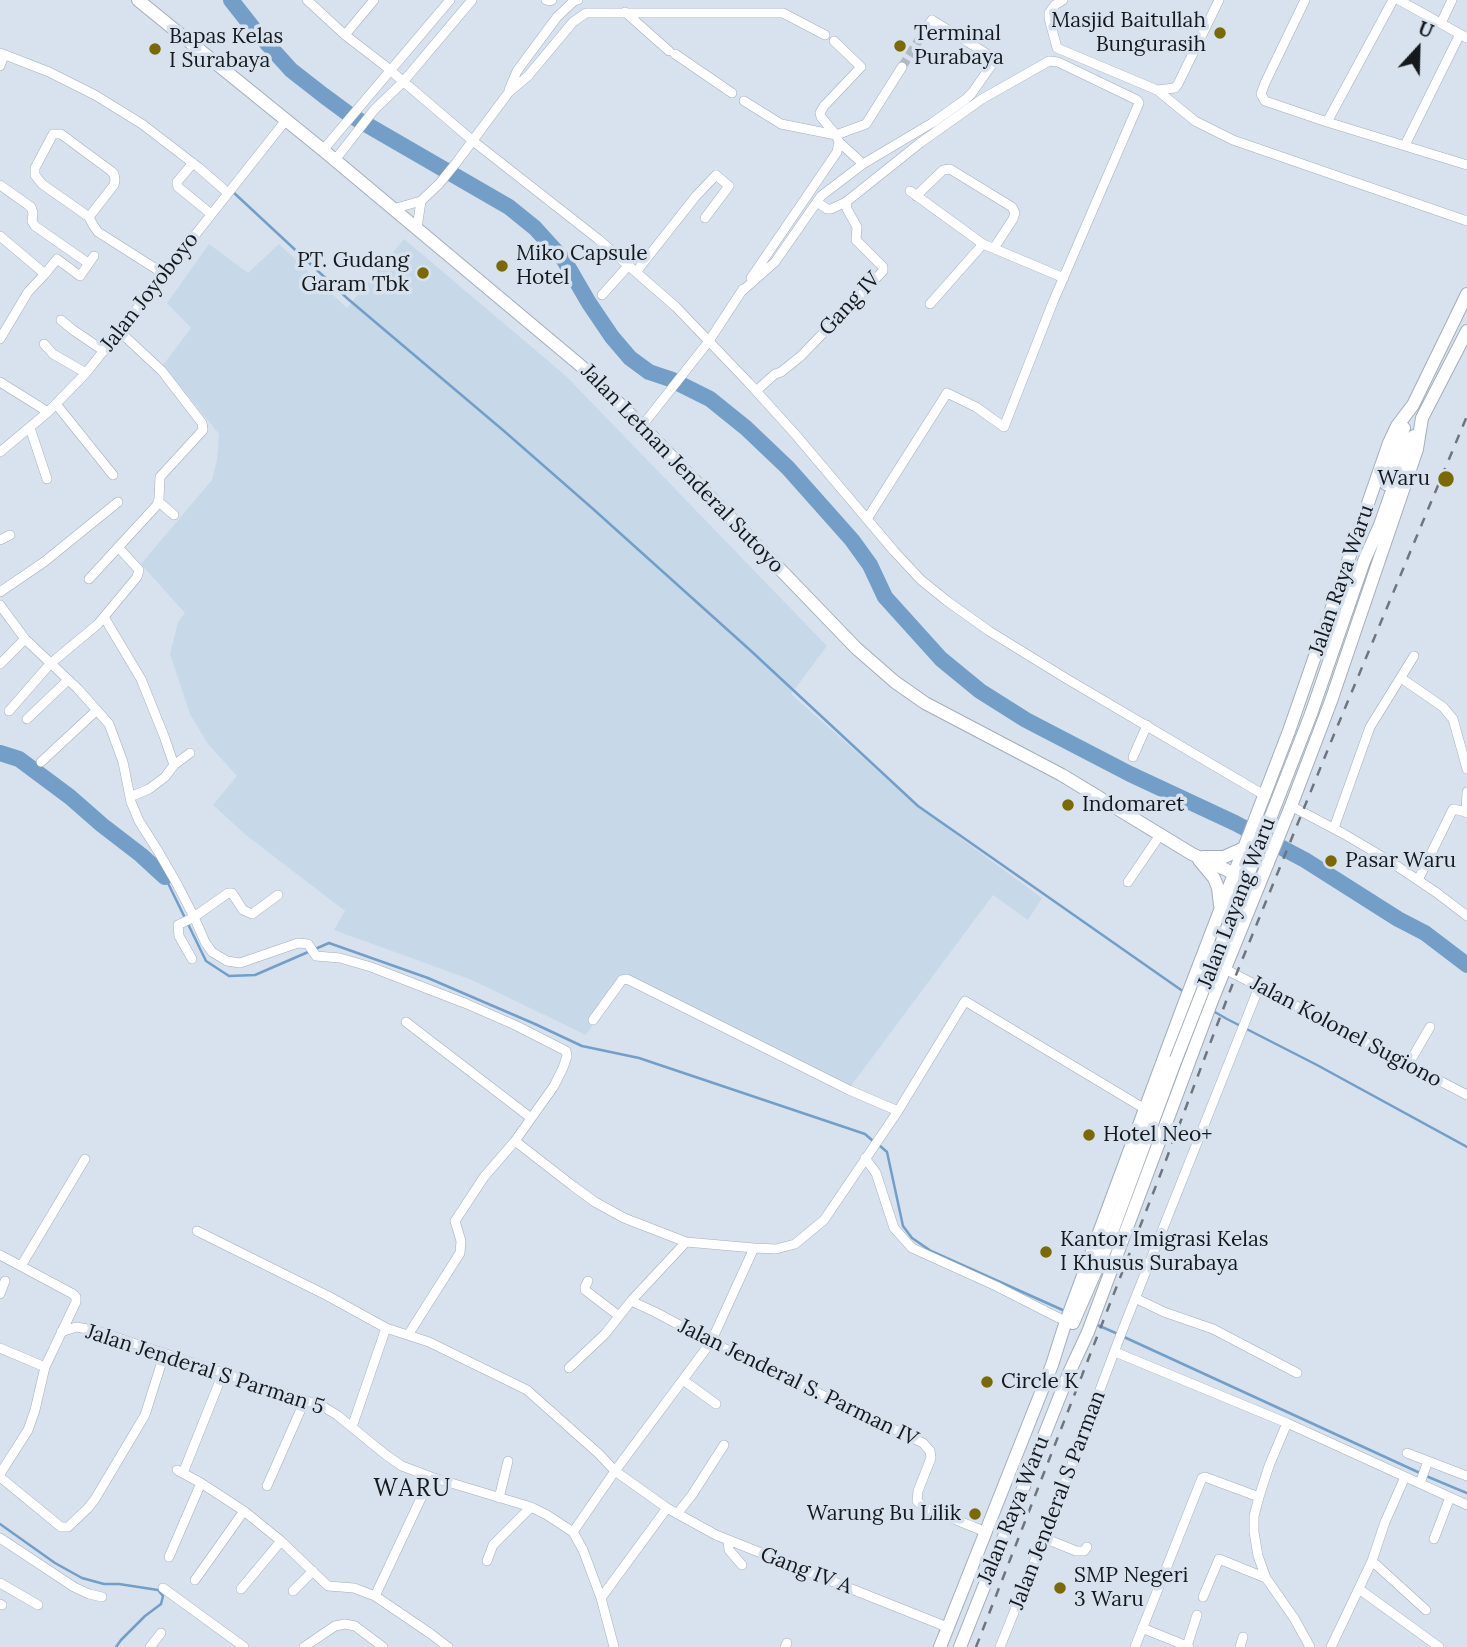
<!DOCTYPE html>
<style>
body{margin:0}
#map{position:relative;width:1467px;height:1647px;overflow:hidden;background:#d7e2ee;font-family:Lora,serif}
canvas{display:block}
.north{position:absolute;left:1383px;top:14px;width:70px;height:70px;-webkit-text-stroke:5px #d7e2ee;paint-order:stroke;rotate:22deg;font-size:19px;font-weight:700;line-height:28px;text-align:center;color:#15191d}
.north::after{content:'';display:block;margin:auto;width:24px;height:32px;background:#15191d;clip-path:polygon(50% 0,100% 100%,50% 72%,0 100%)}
</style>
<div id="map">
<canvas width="1467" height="1647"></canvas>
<div class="north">U</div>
</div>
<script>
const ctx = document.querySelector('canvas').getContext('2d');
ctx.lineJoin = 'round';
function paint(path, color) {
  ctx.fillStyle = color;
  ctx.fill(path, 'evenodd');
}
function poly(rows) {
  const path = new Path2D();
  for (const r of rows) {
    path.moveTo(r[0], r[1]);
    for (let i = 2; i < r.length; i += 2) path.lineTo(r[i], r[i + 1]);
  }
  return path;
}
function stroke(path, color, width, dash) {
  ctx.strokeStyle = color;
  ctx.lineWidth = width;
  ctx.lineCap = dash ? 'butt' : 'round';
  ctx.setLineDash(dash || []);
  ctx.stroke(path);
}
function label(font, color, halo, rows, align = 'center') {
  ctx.font = font + ' Lora,serif';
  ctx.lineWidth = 7;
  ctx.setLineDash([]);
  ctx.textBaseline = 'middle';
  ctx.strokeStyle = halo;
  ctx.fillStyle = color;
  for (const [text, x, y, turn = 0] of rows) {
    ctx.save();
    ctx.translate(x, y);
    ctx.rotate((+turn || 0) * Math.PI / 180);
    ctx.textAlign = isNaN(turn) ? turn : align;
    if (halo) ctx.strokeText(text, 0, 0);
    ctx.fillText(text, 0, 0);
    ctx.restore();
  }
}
const built = poly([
 [404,239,566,376,827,646,791,694,898,789,963,840,1042,898,1028,920,993,895,851,1086,628,975,586,1035,472,980,334,930,345,911,246,835,213,805,237,776,208,744,190,714,170,654,178,622,185,613,141,564,212,480,217,460,219,434,163,365,191,328,167,303,209,244,248,273,279,244,347,308]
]);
const stream = poly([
 [232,191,348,299,504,431,592,508,750,650,918,806,1184,992],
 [165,877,185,918],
 [188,924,206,961,229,976,255,975,329,943,428,978,535,1024,582,1046,639,1058,865,1134,873,1141],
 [1213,1011,1227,1019,1317,1065,1467,1147],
 [879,1145,887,1152,903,1226,912,1238,931,1251,1067,1312],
 [1095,1324,1118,1334],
 [1124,1337,1420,1473],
 [1426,1476,1467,1493],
 [0,1524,55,1563,82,1578,104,1584,119,1584,158,1590,163,1596,161,1604,145,1616,121,1640,116,1647]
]);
const river = poly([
 [231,0,253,28,291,70,323,95,350,115,509,207,535,228,564,260,589,303,612,337,630,358,649,372,670,379,710,399,746,428,788,468,852,540,870,565,885,597,941,659,980,691,1026,720,1130,774,1235,823,1305,860,1398,919,1425,933,1467,965],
 [0,753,19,759,70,797,102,825,141,855,165,877]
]);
const minorTunnel = poly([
 [902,67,922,35]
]);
const minor = poly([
 [307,0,345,35,384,65,473,141,598,239,676,307,748,382,795,434,894,551,921,580,947,601,989,631,1067,679,1264,795],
 [546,0,550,1,552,0],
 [1063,0,1055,5,1049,13,1049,18,1057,48,1157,90,1195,121,1233,140,1467,221],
 [1305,0,1265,83,1261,94,1265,101,1327,122,1467,165],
 [1399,0,1467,38],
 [625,12,669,51],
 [1441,23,1452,0],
 [345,35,374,0],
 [834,41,861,67,824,106,820,113,821,117,836,135,839,142,863,164],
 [0,53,49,72,95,95,142,124,198,167,228,193],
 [675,54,732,93],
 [0,66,4,55],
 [509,90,517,71,557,17,574,1,578,0],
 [1157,90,1175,88,1178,84,1219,0],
 [744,101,781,124,836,135,866,124,902,67],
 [1327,122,1393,0],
 [1407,141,1460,34],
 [323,150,450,0],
 [335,160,374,110,403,82,472,0],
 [193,163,177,182,177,184,178,187,211,214],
 [0,185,31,207,33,213,32,221,35,226,88,263],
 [910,191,983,244,1064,278],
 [916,196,943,170,950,169,1012,207,1015,213,1013,219,994,248],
 [817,202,827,209,831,209,846,202,920,143,982,99,1049,61,1058,62,1137,100,1139,103,1053,302,1004,427,976,407,947,393,867,519],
 [393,209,421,201,439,184,456,163,509,92,528,76,573,22,586,13,783,13,825,35],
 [89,217,42,184,35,175,35,168,53,134,61,134,111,171,114,174,115,180,114,185,89,217,93,225,98,232,164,274],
 [417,228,421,201],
 [0,236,45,274,57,259,80,276,94,256],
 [636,272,696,196,716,175,729,186,705,218],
 [751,278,837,152,839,142],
 [741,292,775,262,821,196,863,164,932,123,966,99,972,93,993,63,992,57,932,20,922,35],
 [602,295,629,265],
 [930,304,983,244],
 [61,320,73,330,104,351],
 [0,339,28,292,45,274],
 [44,344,53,354,86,373],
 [0,382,48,412],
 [756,391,775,374,781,372,801,356,883,271,883,267,856,240,857,227,847,209,846,202],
 [56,404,113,475],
 [642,426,709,341,743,289],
 [30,428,47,479],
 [0,452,48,412,86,373,286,120],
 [159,502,174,515],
 [0,540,10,535],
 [89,579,157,505,159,499,160,477,203,430,202,423,162,371,119,331],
 [0,592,44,562,118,502],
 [0,605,25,639,78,689,109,724,123,762,131,802,139,821,158,851,177,884,194,917,205,942,212,952,227,961,240,963,298,943,308,944,316,956,340,958,371,967,467,1004,517,1026,566,1051,567,1056,563,1068,554,1086,515,1141,484,1177,455,1221,461,1241,460,1253,408,1335],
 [104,617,141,679,164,736,174,765],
 [0,664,25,639],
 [1401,678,1443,707,1453,719,1467,769],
 [9,711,50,664,98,624,137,577,139,570,118,547],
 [27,719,68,680],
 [1133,757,1147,725],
 [41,762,97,710],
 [1467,792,1466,812,1467,813],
 [130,797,149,789,165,777,174,765,190,753],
 [1291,806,1344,834,1388,860,1437,893,1467,916],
 [1334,828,1370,727,1414,656],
 [1418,880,1453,809,1466,812],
 [1128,882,1160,835],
 [192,959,179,936,178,925,194,917,228,893,232,893,243,910,252,914,278,895],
 [1225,969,1467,1095],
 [593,1020,622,980,627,979,849,1090,898,1111],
 [406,1022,531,1118],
 [1408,1065,1430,1027],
 [515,1141,573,1186,595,1202,624,1218,686,1242,754,1248,776,1249,795,1244,824,1220,898,1111,965,1001,1145,1109],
 [865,1158,876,1173,894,1228,912,1248,996,1286,1059,1318],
 [197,1231,328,1296,386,1328,429,1342,527,1390,599,1454,615,1471,667,1508,716,1535,947,1627],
 [0,1255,73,1294,76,1297,76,1302,45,1367,35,1410,28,1430,0,1474],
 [21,1266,85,1159],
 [588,1281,585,1287,585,1290,619,1316],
 [0,1294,5,1281],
 [1137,1299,1164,1312,1213,1329,1297,1373],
 [631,1301,686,1242],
 [61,1332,76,1327,94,1330,322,1406,337,1415,386,1455,402,1466,431,1477,531,1507,547,1515,573,1532,583,1550,601,1598,614,1647],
 [0,1348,45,1367],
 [1115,1352,1287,1423,1467,1505],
 [569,1368,605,1334,631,1301,655,1312,711,1342,923,1443,930,1451,931,1458,918,1491,917,1501,924,1507,986,1532],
 [683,1380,716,1404],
 [1287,1423,1269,1466,1259,1497,1254,1516,1254,1532,1258,1556,1266,1578,1294,1618,1310,1647],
 [352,1427,386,1328],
 [1407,1453,1467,1476],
 [177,1470,201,1483,244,1511,281,1541,328,1586,354,1588,375,1596,431,1634,448,1647],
 [183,1473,223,1373],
 [0,1477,61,1527,68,1527,88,1508,95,1499,145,1415,164,1355],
 [1420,1483,1428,1461],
 [267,1486,305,1400],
 [499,1498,508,1461],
 [677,1514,692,1495,724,1445],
 [573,1532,615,1471,711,1342,754,1248],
 [0,1538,74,1587,89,1594,102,1597],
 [1044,1538,1076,1551,1084,1551,1087,1547],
 [1434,1539,1450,1497],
 [728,1541,729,1550,742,1565],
 [169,1557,201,1483],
 [487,1561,493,1545,531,1507],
 [1372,1561,1426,1610],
 [195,1580,244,1511],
 [0,1583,38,1605],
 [163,1588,244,1647],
 [241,1589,281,1541],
 [1359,1589,1439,1647],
 [293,1591,313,1571],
 [375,1596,431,1477],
 [1203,1597,1219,1559,1266,1578],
 [601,1598,667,1508],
 [0,1604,2,1605],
 [1142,1628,1189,1647],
 [1187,1646,1197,1615],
 [150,1647,161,1633],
 [304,1647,335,1626,345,1624,355,1626,383,1647],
 [785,1647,787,1643],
 [1000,1647,1044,1538,1121,1334,1259,987],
 [1135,1647,1202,1478,1205,1477,1259,1497],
 [1240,1647,1243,1637],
 [1331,1647,1372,1561,1385,1522,1405,1477]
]);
const highway = poly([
 [138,0,323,150,581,366,642,426,856,648,895,682,925,703,1062,775,1192,854,1259,885],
 [1386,484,1404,428],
 [1311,714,1364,561,1380,525,1400,468,1414,436],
 [1203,857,1224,857,1244,848],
 [1199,860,1214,878,1218,888,1220,905],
 [1073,1323,1108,1243,1176,1059],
 [940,1647,1052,1365,1065,1324,1184,1004,1289,731,1389,443,1397,426,1413,405,1467,294],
 [960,1647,1069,1373,1088,1332,1213,998,1291,806,1331,701,1417,449,1422,418,1467,331]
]);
const rail = poly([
 [976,1647,1166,1160,1236,975,1335,732,1467,416]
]);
const highwayBridge = poly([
 [1176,1059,1311,714]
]);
const markers = [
 [1220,33,7,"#7a6a01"],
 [900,46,7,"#7a6a01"],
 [155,49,7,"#7a6a01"],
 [502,266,7,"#7a6a01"],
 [423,273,7,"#7a6a01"],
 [1446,479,9,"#7a6a01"],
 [1068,805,7,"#7a6a01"],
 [1331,861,7,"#7a6a01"],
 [1089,1135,7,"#7a6a01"],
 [1046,1252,7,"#7a6a01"],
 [987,1382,7,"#7a6a01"],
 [975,1514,7,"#7a6a01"],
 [1060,1588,7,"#7a6a01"]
];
const poiNames = [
 ["Masjid Baitullah",1206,21,"right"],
 ["Bungurasih",1206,45,"right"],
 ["Terminal",914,34],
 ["Purabaya",914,58],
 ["Bapas Kelas",169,37],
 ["I Surabaya",169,61],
 ["Miko Capsule",516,254],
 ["Hotel",516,278],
 ["PT. Gudang",409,261,"right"],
 ["Garam Tbk",409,285,"right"],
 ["Waru",1430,479,"right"],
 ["Indomaret",1082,805],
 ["Pasar Waru",1345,861],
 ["Hotel Neo+",1103,1135],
 ["Kantor Imigrasi Kelas",1060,1240],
 ["I Khusus Surabaya",1060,1264],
 ["Circle K",1001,1382],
 ["Warung Bu Lilik",961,1514,"right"],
 ["SMP Negeri",1074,1576],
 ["3 Waru",1074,1600]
];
const streetNames = [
 ["Jalan Joyoboyo",150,292,-52],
 ["Gang IV",850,304,-47],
 ["Jalan Letnan Jenderal Sutoyo",682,469,46],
 ["Jalan Raya Waru",1342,580,-71],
 ["Jalan Layang Waru",1237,903,-69],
 ["Jalan Kolonel Sugiono",1346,1032,28],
 ["Jalan Jenderal S Parman 5",205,1370,18],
 ["Jalan Jenderal S. Parman IV",798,1383,26],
 ["Jalan Jenderal S Parman",1058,1500,-69],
 ["Jalan Raya Waru",1014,1510,-68],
 ["Gang IV A",806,1571,21]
];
const quarterNames = [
 ["WARU",413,1489]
];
paint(built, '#c7d8e9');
stroke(stream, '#729ec8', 2.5);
stroke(river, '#729ec8', 16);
stroke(minorTunnel, '#b0bac4', 9, [9, 4.5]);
stroke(minor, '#a3aeb9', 10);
stroke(highway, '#a3aeb9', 14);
stroke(minor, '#fff', 9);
stroke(highway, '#fff', 12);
stroke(rail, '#6e757d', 2.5, [9, 9]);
stroke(highwayBridge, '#a3aeb9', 14, []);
stroke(highwayBridge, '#fff', 12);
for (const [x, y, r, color] of markers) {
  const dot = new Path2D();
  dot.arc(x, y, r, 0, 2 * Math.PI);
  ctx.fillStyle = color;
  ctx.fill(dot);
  stroke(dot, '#d7e2ee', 2.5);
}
label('21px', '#15191d', '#d7e2ee', poiNames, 'left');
label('21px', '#15191d', '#d7e2ee', streetNames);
ctx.letterSpacing = '2px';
label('24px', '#15191d', '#d7e2ee', quarterNames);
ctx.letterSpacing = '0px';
</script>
